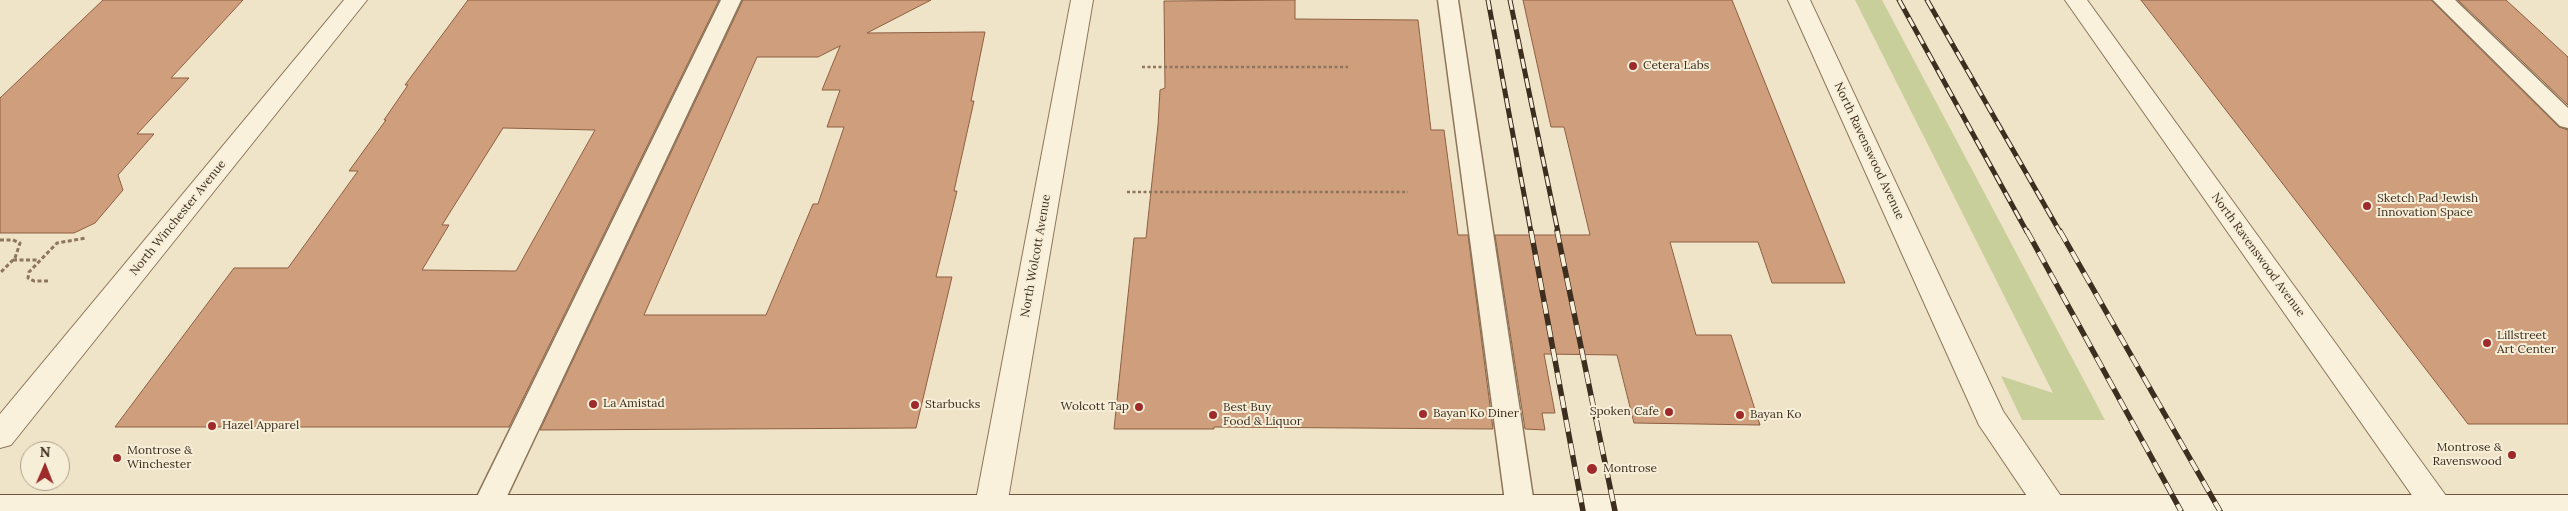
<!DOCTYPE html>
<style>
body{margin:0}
#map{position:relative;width:2568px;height:511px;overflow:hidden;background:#f0e4c8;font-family:Lora,serif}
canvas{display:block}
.north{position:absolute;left:20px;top:441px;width:50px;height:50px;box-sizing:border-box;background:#f7eed8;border:1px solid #ada18e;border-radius:50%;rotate:1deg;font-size:14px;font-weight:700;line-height:20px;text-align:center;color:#3d2e20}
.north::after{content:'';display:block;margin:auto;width:18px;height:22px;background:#9e2a2b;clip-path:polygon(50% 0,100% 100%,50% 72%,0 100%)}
</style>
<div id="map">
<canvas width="2568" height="511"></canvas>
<div class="north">N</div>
</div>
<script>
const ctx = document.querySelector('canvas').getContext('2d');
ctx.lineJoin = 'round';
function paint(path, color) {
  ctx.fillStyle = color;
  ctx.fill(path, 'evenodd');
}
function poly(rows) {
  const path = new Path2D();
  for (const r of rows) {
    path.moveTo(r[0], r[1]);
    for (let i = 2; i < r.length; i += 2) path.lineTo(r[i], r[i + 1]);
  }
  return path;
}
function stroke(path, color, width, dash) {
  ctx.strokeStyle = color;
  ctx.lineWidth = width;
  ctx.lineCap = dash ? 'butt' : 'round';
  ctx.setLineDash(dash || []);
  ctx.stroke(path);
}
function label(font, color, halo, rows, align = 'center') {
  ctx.font = font + ' Lora,serif';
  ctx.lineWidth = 4;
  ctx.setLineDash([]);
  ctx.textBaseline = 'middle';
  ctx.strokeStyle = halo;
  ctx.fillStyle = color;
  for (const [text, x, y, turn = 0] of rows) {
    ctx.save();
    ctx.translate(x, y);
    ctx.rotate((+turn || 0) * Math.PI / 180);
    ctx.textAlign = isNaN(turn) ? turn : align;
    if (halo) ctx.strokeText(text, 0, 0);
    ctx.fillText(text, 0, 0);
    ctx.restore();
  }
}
const green = poly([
 [1855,0,1882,0,2105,420,2022,420,2001,376,2053,393]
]);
const building = poly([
 [103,0,243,0,171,78,189,78,137,134,154,134,118,175,123,190,95,223,74,233,0,233,0,98,103,0],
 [468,0,719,0,509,427,115,427,234,268,288,268,358,171,349,171,386,120,384,120,408,85,405,85,468,0],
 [503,128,595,130,516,271,422,270,449,225,442,225,503,128],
 [743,0,931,0,867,33,985,32,971,101,974,101,954,191,957,191,936,277,952,277,916,428,540,430,743,0],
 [840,46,822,90,840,90,827,127,844,127,818,204,813,204,766,315,644,315,757,57,818,57,840,46],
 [1295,0,1295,19,1418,20,1431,130,1444,130,1458,235,1468,235,1493,429,1214,427,1214,429,1114,429,1134,238,1146,238,1158,125,1160,90,1165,88,1164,1,1295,0],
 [1523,0,1732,0,1845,283,1772,283,1758,242,1670,242,1696,335,1731,335,1760,425,1634,423,1617,355,1544,354,1555,413,1542,413,1545,430,1525,429,1495,235,1590,235,1564,127,1551,127,1523,0],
 [2141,0,2431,0,2559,127,2568,130,2568,424,2468,424,2141,0],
 [2458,0,2506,0,2568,57,2568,105,2458,0]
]);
const pathFar1 = poly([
 [1142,67,1348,67],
 [1127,192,1408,192]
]);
const path = poly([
 [0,240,13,240,20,243,15,258,0,273],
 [13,260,39,260],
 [48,281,34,281,28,278,29,272,57,243,86,238]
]);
const lane = poly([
 [721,0,741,0,500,511,470,511,721,0],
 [1438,0,1458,0,1535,511,1507,511,1506,509,1438,0],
 [2433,0,2455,0,2568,108,2568,128,2560,126,2433,0]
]);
const street = poly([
 [344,0,367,0,11,445,0,448,0,414,344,0],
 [1071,0,1093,0,1006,511,974,511,1071,0],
 [1788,0,1810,0,2003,411,2071,511,2037,511,1979,425,1788,0],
 [2065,0,2087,0,2457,511,2423,511,2065,0]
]);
const secondary = poly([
 [0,495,2568,495,2568,511,0,511,0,495]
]);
const railFar1 = poly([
 [1488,0,1531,232],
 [1510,0,1558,232],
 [1899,0,2027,232],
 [1927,0,2060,232]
]);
const rail = poly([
 [1531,231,1583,511],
 [1557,231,1615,511],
 [2027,231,2181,511],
 [2060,231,2220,511]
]);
const markers = [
 [1633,66,5,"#9e2a2b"],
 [2367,206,5,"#9e2a2b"],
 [2487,343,5,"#9e2a2b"],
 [593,404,5,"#9e2a2b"],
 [915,405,5,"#9e2a2b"],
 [1139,407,5,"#9e2a2b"],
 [1669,412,5,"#9e2a2b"],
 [1423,414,5,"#9e2a2b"],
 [1213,415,5,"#9e2a2b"],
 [1740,415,5,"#9e2a2b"],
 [212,426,5,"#9e2a2b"],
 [2512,455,5,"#9e2a2b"],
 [117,458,5,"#9e2a2b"],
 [1592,469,6,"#9e2a2b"]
];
const poiNames = [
 ["Cetera Labs",1643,66],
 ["Sketch Pad Jewish",2377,199],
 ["Innovation Space",2377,213],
 ["Lillstreet",2497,336],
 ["Art Center",2497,350],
 ["La Amistad",603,404],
 ["Starbucks",925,405],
 ["Wolcott Tap",1129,407,"right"],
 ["Best Buy",1223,408],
 ["Food & Liquor",1223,422],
 ["Spoken Cafe",1659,412,"right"],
 ["Bayan Ko Diner",1433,414],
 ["Bayan Ko",1750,415],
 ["Hazel Apparel",222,426],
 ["Montrose &",2502,448,"right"],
 ["Ravenswood",2502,462,"right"],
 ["Montrose &",127,451],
 ["Winchester",127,465],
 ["Montrose",1603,469]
];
const streetNames = [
 ["North Ravenswood Avenue",1869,151,65],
 ["North Winchester Avenue",178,218,-51],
 ["North Ravenswood Avenue",2258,255,54],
 ["North Wolcott Avenue",1036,256,-80]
];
paint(green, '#c9cf9b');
paint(building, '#cf9f7d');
stroke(building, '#8d5f41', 1);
stroke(lane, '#8d765c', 3);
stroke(street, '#8d765c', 2);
stroke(secondary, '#6f573f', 2);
stroke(pathFar1, '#8d765c', 2.5, [3, 2.5]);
stroke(path, '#8d765c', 3, [4, 2.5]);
paint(lane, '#faf1dc');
paint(street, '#faf1dc');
paint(secondary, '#faf1dc');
stroke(railFar1, '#3d2e20', 5);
stroke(rail, '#3d2e20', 5.5);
stroke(railFar1, '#f7eed8', 3, [10]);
stroke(rail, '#f7eed8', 4, [12]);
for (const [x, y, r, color] of markers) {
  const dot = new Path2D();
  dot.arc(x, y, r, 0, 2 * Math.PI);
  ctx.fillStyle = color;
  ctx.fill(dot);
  stroke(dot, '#f7eed8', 2);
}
label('12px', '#3d2e20', '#f7eed8', poiNames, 'left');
label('12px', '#3d2e20', '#f7eed8', streetNames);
</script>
